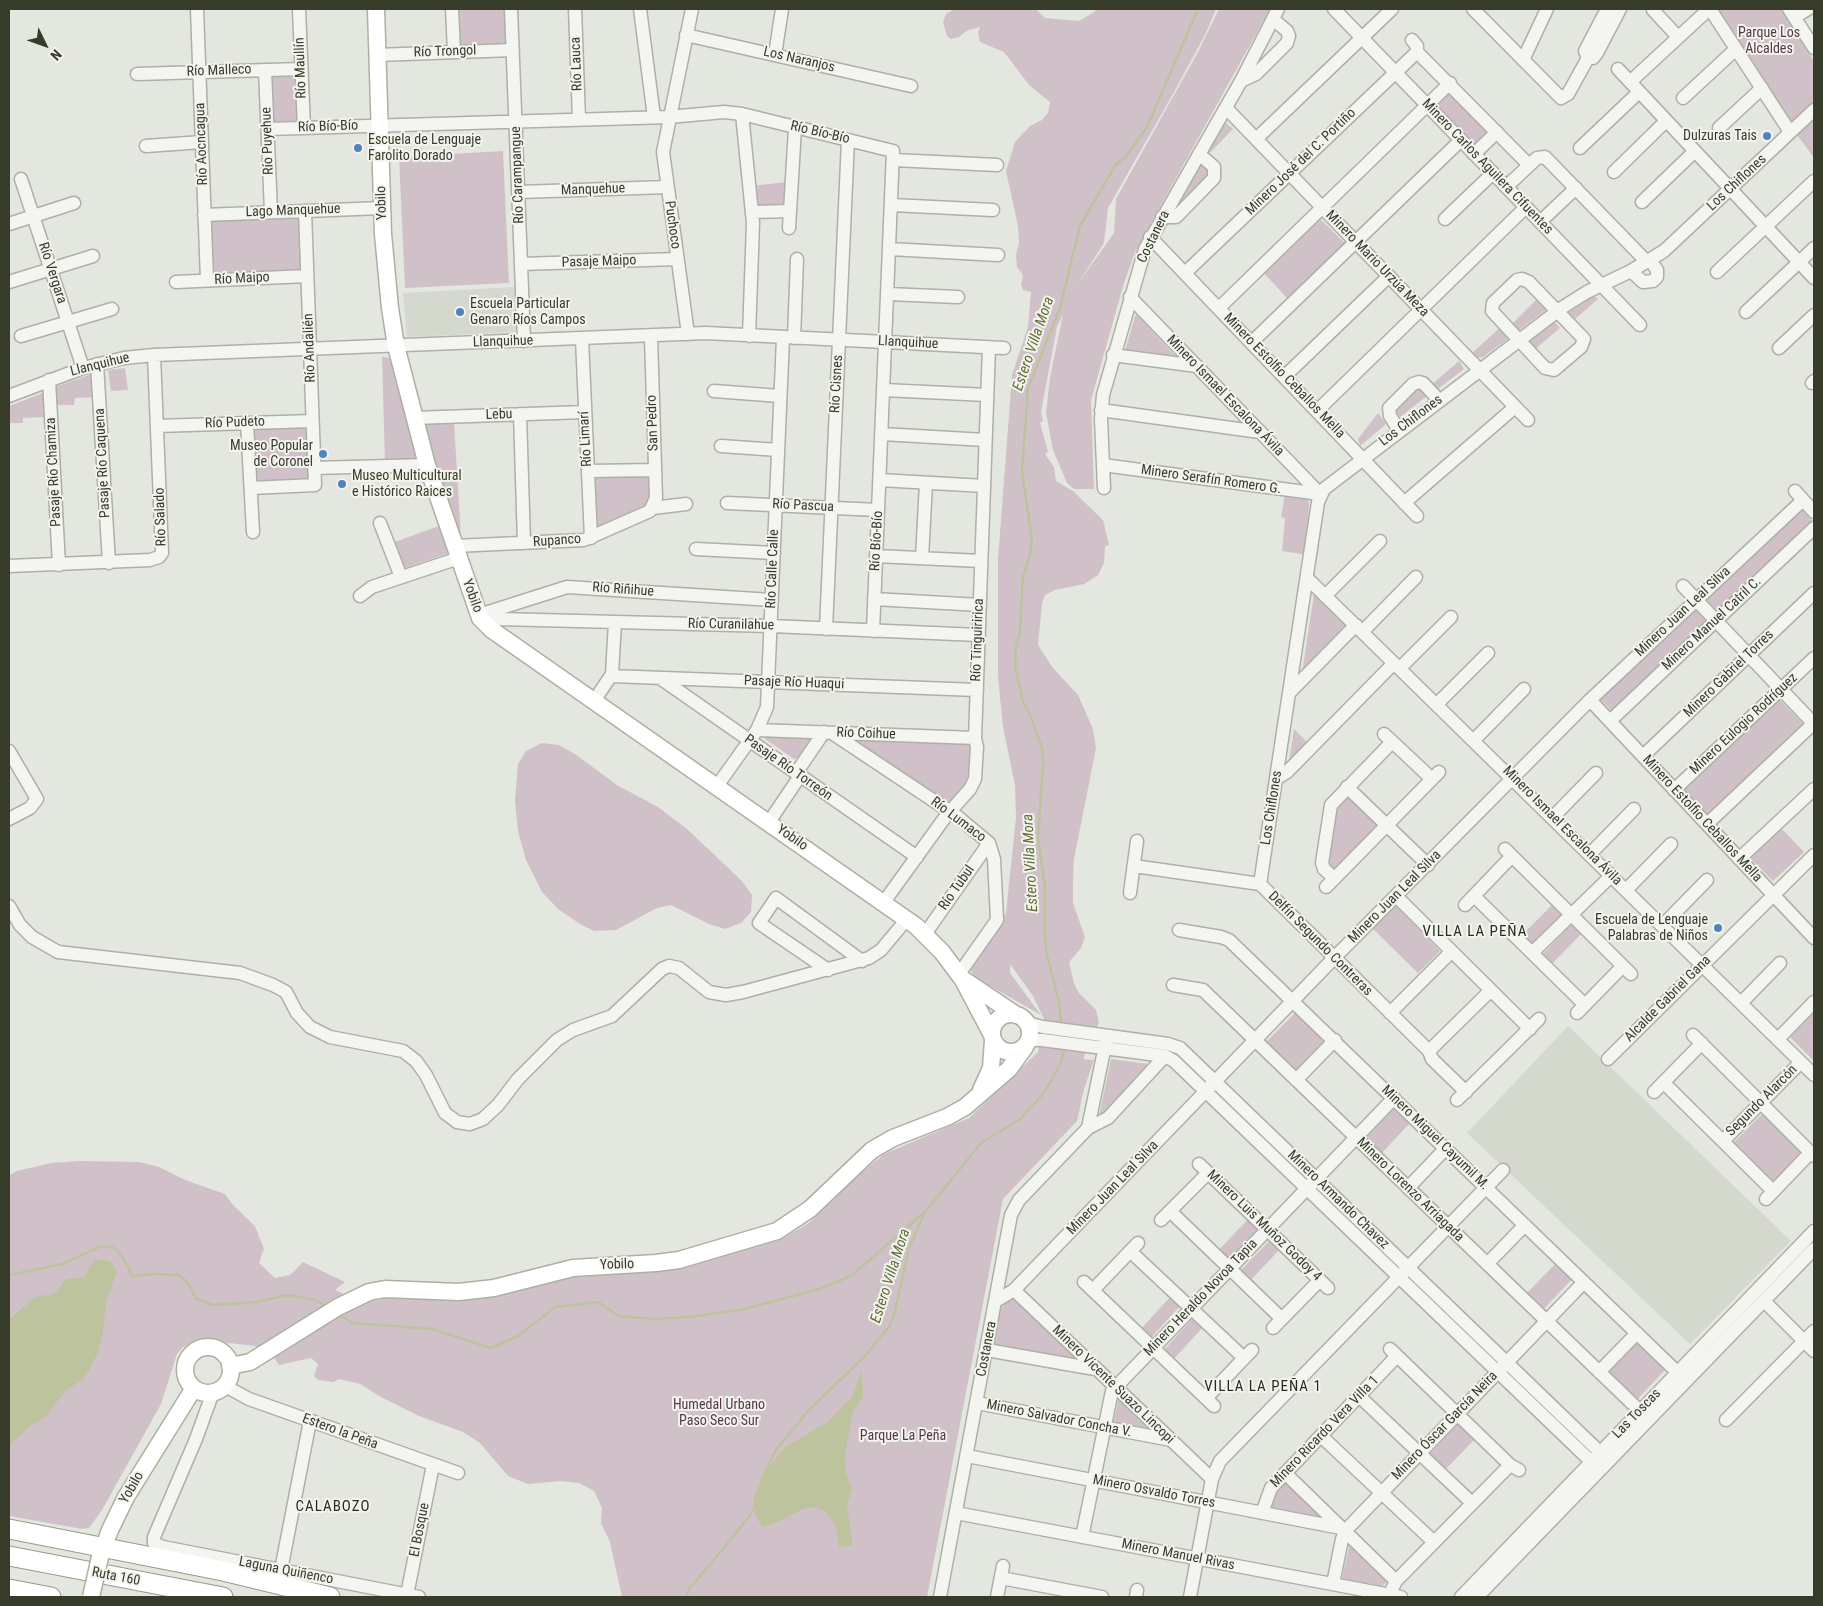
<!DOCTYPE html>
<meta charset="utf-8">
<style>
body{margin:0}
#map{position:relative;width:1823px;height:1606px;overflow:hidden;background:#e4e7df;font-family:"Roboto Condensed",sans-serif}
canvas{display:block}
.frame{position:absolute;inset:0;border:10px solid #363c29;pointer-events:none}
.north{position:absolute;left:20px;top:20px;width:50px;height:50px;-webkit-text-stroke:4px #f3f4ee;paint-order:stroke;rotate:132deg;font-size:14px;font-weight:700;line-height:20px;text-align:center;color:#363c29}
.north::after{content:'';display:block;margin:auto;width:18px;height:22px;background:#363c29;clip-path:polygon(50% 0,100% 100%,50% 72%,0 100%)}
</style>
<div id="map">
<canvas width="1823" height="1606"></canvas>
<div class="frame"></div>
<div class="north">N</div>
</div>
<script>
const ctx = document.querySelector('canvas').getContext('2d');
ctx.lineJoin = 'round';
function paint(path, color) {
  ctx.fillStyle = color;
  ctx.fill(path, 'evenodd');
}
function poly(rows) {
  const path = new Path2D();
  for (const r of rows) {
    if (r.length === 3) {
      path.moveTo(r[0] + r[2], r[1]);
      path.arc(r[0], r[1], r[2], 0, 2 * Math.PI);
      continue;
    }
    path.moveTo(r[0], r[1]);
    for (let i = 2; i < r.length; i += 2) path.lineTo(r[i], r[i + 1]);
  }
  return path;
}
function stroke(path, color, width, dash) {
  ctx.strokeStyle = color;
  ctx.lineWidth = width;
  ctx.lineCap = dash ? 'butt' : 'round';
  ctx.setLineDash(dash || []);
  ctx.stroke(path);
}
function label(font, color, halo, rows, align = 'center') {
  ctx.font = font + ' "Roboto Condensed",sans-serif';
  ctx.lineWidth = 4;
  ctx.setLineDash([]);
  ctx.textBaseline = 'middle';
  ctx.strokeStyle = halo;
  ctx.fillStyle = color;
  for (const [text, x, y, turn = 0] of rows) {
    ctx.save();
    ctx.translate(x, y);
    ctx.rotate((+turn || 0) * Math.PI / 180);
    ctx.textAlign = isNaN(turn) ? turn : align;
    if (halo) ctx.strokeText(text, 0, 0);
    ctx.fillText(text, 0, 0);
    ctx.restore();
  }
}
const built = poly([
 [515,287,516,332,407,337,403,293],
 [1568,1026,1791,1241,1690,1344,1467,1133]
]);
const green = poly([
 [455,9,506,9,508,46,456,48],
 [954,9,1036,9,1045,18,1079,21,1096,11,1093,9,1216,9,1206,33,1173,94,1108,208,1104,243,1077,285,1114,233,1116,199,1198,52,1219,9,1270,9,1135,252,1124,283,1091,400,1094,489,1074,489,1067,483,1053,450,1046,413,1050,377,1063,314,1057,327,1041,412,1043,421,1040,423,1048,452,1045,454,1054,467,1056,481,1073,491,1103,520,1109,545,1105,546,1104,563,1098,575,1084,584,1055,590,1045,595,1042,604,1038,645,1053,668,1078,695,1093,729,1096,748,1074,859,1073,882,1073,903,1085,937,1081,948,1069,962,1074,983,1079,993,1096,1010,1099,1022,1083,1059,1094,1060,1084,1089,1077,1121,1003,1199,927,1597,622,1597,610,1542,601,1523,602,1508,594,1491,579,1483,561,1481,528,1484,508,1476,479,1442,463,1432,419,1416,379,1396,360,1384,339,1379,333,1382,318,1380,314,1376,318,1364,311,1358,279,1365,275,1359,255,1346,212,1341,199,1340,183,1347,177,1354,161,1404,102,1510,89,1528,82,1529,9,1516,9,1175,17,1171,51,1163,79,1161,139,1162,159,1167,185,1180,225,1194,233,1205,255,1226,264,1249,259,1263,275,1278,290,1275,303,1262,345,1282,335,1290,364,1303,407,1294,439,1300,481,1299,581,1275,656,1269,700,1263,782,1239,809,1223,853,1180,884,1154,969,1118,1038,1052,1045,1021,1033,996,1010,964,1010,973,1041,1015,976,978,971,971,971,967,1006,913,1016,817,1015,785,1003,727,998,677,998,559,1012,375,1028,327,1031,292,1023,290,1021,285,1023,275,1017,267,1016,254,1019,243,1018,226,1006,171,1015,142,1030,126,1042,120,1048,113,1050,102,1029,85,1004,52,980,42,978,33,980,27,966,31,959,37,951,39,947,36,943,23,946,14],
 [1714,9,1782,9,1814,61,1814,158,1787,121],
 [272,73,298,75,299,119,295,124,276,124,271,121,269,77],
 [1449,88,1491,130,1475,144,1434,103],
 [1225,122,1233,129,1208,155,1205,152,1221,124],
 [503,151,509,283,405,288,399,157],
 [1202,161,1213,172,1172,213],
 [787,182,788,207,754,208,751,186],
 [1318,217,1345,243,1287,298,1262,271],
 [300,218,303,268,297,272,214,275,210,273,209,225,214,221],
 [1594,296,1598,299,1573,321,1566,314],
 [1538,298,1547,308,1546,310,1518,331,1511,325],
 [1137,315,1179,360,1125,351,1135,316],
 [1553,320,1560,328,1534,350,1525,340],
 [1502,326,1509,338,1483,357,1477,358,1473,352],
 [382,357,391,358,418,461,385,461],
 [1459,361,1464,369,1434,392,1429,387],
 [125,368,128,390,111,391,108,370],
 [94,373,95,397,75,398,74,405,56,405,55,387],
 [1418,385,1427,396,1400,417,1394,410],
 [43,393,45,417,23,418,23,423,9,423,9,406],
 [1378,413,1386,424,1360,446,1358,439],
 [421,421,454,421,461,538,456,537],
 [304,426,310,430,311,478,307,482,261,484,254,479,252,431,256,427],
 [645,472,651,477,650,504,595,529,593,475],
 [1285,494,1306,497,1309,502,1307,555,1282,551,1285,518,1281,517],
 [1801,509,1814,523,1720,614,1706,599],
 [439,526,449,553,402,569,392,543],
 [1314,594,1347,626,1302,673],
 [1695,609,1709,624,1614,713,1600,699],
 [1778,698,1806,727,1709,818,1681,789],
 [1294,729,1310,745,1288,768],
 [769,732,815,738,800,758,794,759,765,739],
 [851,738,971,742,969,778,950,806],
 [542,743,559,745,575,754,617,785,658,807,687,829,742,881,752,895,751,912,741,923,725,929,709,924,671,905,657,908,616,930,594,931,580,924,558,909,542,892,526,860,518,831,515,801,518,764,526,751],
 [1348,796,1380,824,1337,871,1327,867,1333,808],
 [1780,827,1804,852,1773,881,1749,857],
 [1554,903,1563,911,1562,914,1531,945,1520,937],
 [1394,904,1440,951,1418,973,1371,927],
 [1573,923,1584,931,1549,967,1541,956],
 [1814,1009,1814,1061,1788,1035],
 [1297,1011,1326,1040,1294,1073,1264,1044],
 [1111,1059,1149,1064,1149,1066,1107,1114,1099,1116],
 [1395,1107,1411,1122,1379,1156,1363,1141],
 [1763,1113,1803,1153,1772,1185,1731,1145],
 [1250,1217,1259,1228,1227,1262,1216,1253],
 [1271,1239,1282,1247,1248,1283,1239,1272],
 [1559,1260,1575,1276,1543,1310,1526,1294],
 [1172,1295,1181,1305,1150,1339,1139,1331],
 [1014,1296,1083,1362,992,1347,997,1312],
 [1194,1317,1205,1325,1172,1361,1163,1351],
 [1638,1340,1667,1368,1635,1402,1605,1373],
 [1119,1397,1157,1431,1113,1425],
 [1459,1423,1476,1438,1443,1472,1427,1457],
 [1285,1480,1330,1522,1272,1511,1273,1494],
 [1350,1542,1389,1580,1382,1586,1342,1579]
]);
const water = poly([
 [96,1259,110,1261,117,1271,106,1302,103,1332,98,1352,89,1371,82,1380,66,1390,46,1416,29,1427,9,1446,9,1320,35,1297,54,1294,66,1279,85,1277,90,1266],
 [862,1371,863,1397,853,1411,845,1455,846,1475,852,1488,847,1507,853,1545,839,1547,836,1526,826,1512,816,1507,805,1508,774,1524,762,1527,755,1514,753,1501,761,1478,784,1448,829,1421,839,1410,851,1398]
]);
const stream = poly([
 [1062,1026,1058,998,1046,950,1045,932,1045,888,1038,837,1043,764,1042,748,1031,717,1023,702,1015,667,1016,648,1020,633,1023,575,1030,556,1032,540,1022,471,1028,388,1060,308,1080,226,1115,166,1128,154,1147,127,1198,9],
 [9,1275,63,1264,101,1246,114,1248,124,1259,132,1276,154,1274,179,1275,189,1284,195,1298,213,1305,256,1302,288,1295,315,1300,326,1306],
 [337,1313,352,1323,432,1329,491,1348,518,1336,555,1307,598,1302,619,1316,653,1319,690,1317,745,1309,819,1289,851,1276,925,1212],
 [764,1474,776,1450,808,1411,865,1356,889,1327,895,1312,909,1248,925,1212,981,1143,1019,1120,1044,1093,1061,1063,1065,1046],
 [686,1597,689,1589,718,1555,751,1514,755,1505]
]);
const minor = poly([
 [197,9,207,280],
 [299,9,304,128],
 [452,9,454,52],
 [511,9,524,341],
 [575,9,579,119],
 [640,9,654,117],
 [1334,9,1640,325],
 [1473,9,1561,98,1568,94,1588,58,1593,58,1597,53,1620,9],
 [1710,9,1790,132],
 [1789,9,1814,48],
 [1653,10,1678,37],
 [1795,17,1808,9],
 [686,35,911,86],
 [1412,40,1417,46,1417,52,1529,165],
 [377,55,513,50],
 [775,55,782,9],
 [1588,58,1585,51,1607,9],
 [1523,60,1547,9],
 [1618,69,1814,278],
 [265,70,271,212],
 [137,74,301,69],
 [1241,81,1256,74,1287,43,1289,36,1287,31,1274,20],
 [1630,82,1709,9],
 [1683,98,1736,49],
 [1226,108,1528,420],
 [742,114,753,223,749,336],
 [1719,128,1762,88],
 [268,129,669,117,724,112,742,114,893,151,873,631],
 [1256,139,1392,9],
 [146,146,202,142],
 [1580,148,1639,92],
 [1474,154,1497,132],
 [894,160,997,165],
 [1614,172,1666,121],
 [21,179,83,368],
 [1506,187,1537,158,1545,157,1647,262],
 [519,192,667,187],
 [1642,202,1695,151],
 [892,205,993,210],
 [752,212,790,211],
 [204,215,382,208],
 [1162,217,1176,217,1214,178,1214,167,1199,154],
 [1445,219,1493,173],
 [1540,222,1576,188],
 [9,224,74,203],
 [789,228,795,128],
 [1150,237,1417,516],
 [890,249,998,255],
 [521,264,677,259],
 [1631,271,1643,282,1653,281,1657,277,1657,270,1650,260],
 [1717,272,1814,181],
 [1185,273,1417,52],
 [1522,279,1529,282,1584,339,1581,347,1554,370,1545,368,1492,311,1493,303,1517,280,1522,279],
 [9,282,93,256],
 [176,282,307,276],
 [888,294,958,297],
 [1130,297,1320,494],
 [1219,308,1450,83],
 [1746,312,1814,248],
 [688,334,663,152,692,9],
 [21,336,112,309],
 [794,338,797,259],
 [582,339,591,538],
 [1252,342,1461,140],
 [1779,348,1814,315],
 [1113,355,1197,366],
 [97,364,109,563],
 [1285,376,1389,276],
 [49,380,59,565],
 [1812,383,1814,381],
 [884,390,987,395],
 [714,391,780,396],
 [9,396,83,368,124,358,154,355,706,333,1004,348],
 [1101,410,1260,432],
 [1318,410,1526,207],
 [520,414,524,543],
 [413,418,585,412],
 [247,423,253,532],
 [157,426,312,421],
 [1399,430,1390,416,1389,408,1413,384,1419,382,1423,383,1439,400],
 [882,434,985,440],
 [721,446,778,450],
 [1103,465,1320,494],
 [314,468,427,465],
 [588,471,655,470],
 [880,480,984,486],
 [251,488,315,485,305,211],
 [1104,488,1101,419,1103,395,1145,249,1241,81,1278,9],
 [1795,491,1814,512],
 [727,503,878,510],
 [1404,503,1515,407],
 [653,508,686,504],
 [380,523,401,577],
 [454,546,584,540,650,511,656,498,651,337],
 [696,549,774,553],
 [876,556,981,561],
 [922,558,926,483],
 [9,566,150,560,159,557,162,553,154,355],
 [1308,579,1814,1075],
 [1683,586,1814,724],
 [360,596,372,587,459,558],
 [1325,596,1380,541],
 [874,599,980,605],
 [479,615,567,587,772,600],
 [483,622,500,619,771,626,979,635],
 [826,629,848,140],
 [1362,632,1416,577],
 [1400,668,1451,617],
 [611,676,977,690],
 [660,678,917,857],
 [1291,691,1356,625],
 [1590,700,1814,938],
 [594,701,612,674,615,622],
 [1437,704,1488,653],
 [1610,721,1814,528],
 [757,730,975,738],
 [832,733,958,817,989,843,994,859,997,920,959,974],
 [1384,734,1432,779],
 [1474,740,1524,689],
 [9,751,37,799,30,808,9,819],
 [1643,756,1814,593],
 [796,773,824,732],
 [1277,778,1287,772,1394,663],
 [717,786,757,730,767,707,783,338],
 [1347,787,1428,865],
 [1674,790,1814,658],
 [1553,817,1596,773],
 [769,822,800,776],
 [1707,824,1814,723],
 [1505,849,1631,974],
 [1590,854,1634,809],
 [1739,859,1814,789],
 [1134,866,1260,884,1429,1051,1432,1059,1466,1092],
 [1334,878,1324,869,1322,863,1331,805,1392,742],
 [1260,884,1318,502,1324,489,1563,307,1587,292,1631,271,1664,251,1814,110],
 [1326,887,1439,772],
 [1627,889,1671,844],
 [1130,893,1137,841],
 [1396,896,1530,1029],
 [1474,896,1585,1005],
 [884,902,946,816,970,789,975,779,977,747,975,738,989,347],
 [1465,905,1512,856],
 [9,906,20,925,32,937,58,952,240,973,273,985,286,992,297,1013,310,1027,330,1037,403,1051,416,1061,426,1075,445,1113,457,1122,470,1124,483,1119,498,1105,518,1079,557,1040,573,1030,612,1016,662,969,669,966,679,968,709,992,726,995,743,992,869,958,881,950,907,919],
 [1663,925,1707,880],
 [1179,930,1221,937,1229,940,1677,1372],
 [925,934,989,843],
 [1532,953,1612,875],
 [828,970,759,923,776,898,862,961],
 [1173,985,1203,990,1640,1411],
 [1741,1003,1780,963],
 [1390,1013,1451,952],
 [1577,1013,1623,966],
 [1027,1023,1043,1027,1168,1044,1180,1048,1609,1461],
 [1693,1035,1814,1156],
 [1778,1039,1814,1002],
 [1029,1040,1042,1040,1165,1056,1174,1061,1600,1470],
 [1429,1051,1490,991],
 [1608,1059,1814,855],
 [1296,1080,1335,1040],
 [1664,1083,1773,1191],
 [1654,1092,1702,1043],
 [1457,1100,1539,1019],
 [1088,1128,1108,1118,1165,1056],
 [1723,1141,1801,1062],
 [1199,1164,1328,1288],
 [1408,1188,1446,1148],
 [1766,1199,1811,1152],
 [1170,1211,1282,1319],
 [1161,1220,1208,1173],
 [1130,1251,1244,1358],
 [1487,1264,1525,1225],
 [1084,1282,1214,1406],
 [1014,1290,1212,1479],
 [1093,1290,1138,1243],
 [996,1301,1014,1290,1334,958,1590,700,1803,500],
 [1764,1301,1814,1351],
 [1273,1328,1320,1280],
 [1390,1349,1510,1465,1519,1470],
 [987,1350,1095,1369],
 [1599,1372,1637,1333],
 [225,1386,249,1399,458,1473],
 [213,1392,196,1439,154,1537,154,1543,163,1547,419,1597],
 [1359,1396,1472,1503],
 [1206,1398,1252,1350],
 [977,1403,1171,1440],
 [1726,1420,1814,1331],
 [1321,1436,1434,1542],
 [967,1456,1341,1528],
 [1285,1473,1396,1581],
 [956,1513,1401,1597],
 [1262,1513,1271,1488,1397,1356],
 [1082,1537,1112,1391,1394,1098],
 [281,1570,310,1421],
 [1001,1578,1102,1597],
 [1333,1584,1342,1539,1347,1529,1584,1282],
 [407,1595,433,1465],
 [1389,1595,1396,1581,1510,1465],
 [940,1597,1011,1215,1019,1200,1088,1128,1106,1041],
 [997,1597,1003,1566],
 [1136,1597,1137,1590],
 [1190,1597,1212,1479,1220,1461,1503,1170],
 [1461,1597,1814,1231],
 [1477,1597,1814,1249]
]);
const major = poly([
 [376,9,383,234,390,308,396,346,427,465,480,618,492,630,916,926,942,952,963,980,992,1035],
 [964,980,1016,1015],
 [1011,1033,19],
 [981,1090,991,1068,993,1040],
 [208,1370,23],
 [230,1366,250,1362,338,1307,369,1292,385,1289,459,1292,494,1288,573,1268,656,1263,679,1260,777,1231,810,1209,872,1150,893,1138,947,1117,965,1107,1009,1069,1025,1047],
 [100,1557,110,1530,126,1497,194,1388]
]);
const highway = poly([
 [9,1529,223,1571,330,1597],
 [9,1556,223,1597],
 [9,1589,51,1597]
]);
const majorBridge = poly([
 [91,1597,100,1557]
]);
const markers = [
 [1767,136,5,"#5084c0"],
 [358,148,5,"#5084c0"],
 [460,312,5,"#5084c0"],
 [323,454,5,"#5084c0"],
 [342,484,5,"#5084c0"],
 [1718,928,5,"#5084c0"]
];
const parkNames = [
 ["Parque Los",1769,33],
 ["Alcaldes",1769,49],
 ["Humedal Urbano",719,1405],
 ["Paso Seco Sur",719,1421],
 ["Parque La Peña",903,1436]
];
const streetNames = [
 ["Río Trongol",445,52,-2],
 ["Los Naranjos",799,60,13],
 ["Río Lauca",577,64,-92],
 ["Río Maullín",301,68,-92],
 ["Río Malleco",219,71,-2],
 ["Río Bío-Bío",328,127,-2],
 ["Río Bío-Bío",820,133,13],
 ["Río Puyehue",268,141,-92],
 ["Río Aocncagua",202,144,-92],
 ["Minero José del C. Portiño",1301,162,-44],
 ["Minero Carlos Aguilera Cifuentes",1487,167,46],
 ["Río Carampangue",518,175,-92],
 ["Los Chiflones",1737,183,-43],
 ["Manquehue",593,190,-2],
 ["Yobilo",382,203,-92],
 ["Lago Manquehue",293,211,-2],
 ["Puchoco",672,225,82],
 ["Costanera",1154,237,-64],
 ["Pasaje Maipo",599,262,-2],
 ["Minero Mario Urzúa Meza",1377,264,46],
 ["Río Vergara",52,273,72],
 ["Río Maipo",242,279,-3],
 ["Llanquihue",503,342,-2],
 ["Llanquihue",908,343,3],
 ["Río Andalién",310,348,-92],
 ["Llanquihue",100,365,-14],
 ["Minero Estolfio Ceballos Mella",1284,376,46],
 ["Río Cisnes",837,384,-87],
 ["Minero Ismael Escalona Ávila",1225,396,46],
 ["Lebu",499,415,-2],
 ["Los Chiflones",1411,421,-37],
 ["Río Pudeto",235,423,-2],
 ["San Pedro",653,423,-92],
 ["Río Limarí",586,439,-93],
 ["Pasaje Río Caquena",103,463,-93],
 ["Pasaje Río Chamiza",54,472,-93],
 ["Minero Serafín Romero G.",1211,480,8],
 ["Río Pascua",803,506,3],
 ["Río Salado",161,517,-92],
 ["Rupanco",557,541,-4],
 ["Río Bío-Bío",877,541,-87],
 ["Río Calle Calle",773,569,-88],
 ["Río Riñihue",623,590,4],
 ["Yobilo",472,596,70],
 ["Minero Juan Leal Silva",1683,612,-43],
 ["Minero Manuel Catril C.",1712,624,-43],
 ["Río Curanilahue",731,625,1],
 ["Río Tinguiririca",978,640,-88],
 ["Minero Gabriel Torres",1729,674,-44],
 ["Pasaje Río Huaqui",794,683,2],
 ["Minero Eulogio Rodríguez",1744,724,-43],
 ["Río Coihue",866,734,2],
 ["Pasaje Río Torreón",788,768,35],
 ["Los Chiflones",1272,808,-81],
 ["Minero Estolfio Ceballos Mella",1702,819,47],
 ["Río Lumaco",958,820,37],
 ["Minero Ismael Escalona Ávila",1562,826,45],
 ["Yobilo",792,838,35],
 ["Río Tubul",957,888,-55],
 ["Minero Juan Leal Silva",1395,897,-45],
 ["Delfín Segundo Contreras",1320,944,45],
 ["Alcalde Gabriel Gana",1668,999,-45],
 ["Segundo Alarcón",1762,1101,-45],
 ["Minero Miguel Cayumil M.",1435,1138,44],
 ["Minero Juan Leal Silva",1113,1188,-46],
 ["Minero Lorenzo Arriagada",1410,1190,44],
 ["Minero Armando Chavez",1338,1200,44],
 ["Minero Luis Muñoz Godoy 4",1264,1226,44],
 ["Yobilo",617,1265,-2],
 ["Minero Heraldo Novoa Tapia",1201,1298,-46],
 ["Costanera",987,1349,-79],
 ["Minero Vicente Suazo Lincopi",1113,1385,44],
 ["Las Toscas",1637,1414,-46],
 ["Minero Salvador Concha V.",1059,1419,11],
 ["Minero Óscar García Neira",1445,1426,-46],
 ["Estero la Peña",340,1432,20],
 ["Minero Ricardo Vera Villa 1",1325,1432,-46],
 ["Yobilo",132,1488,-60],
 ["Minero Osvaldo Torres",1154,1492,11],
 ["El Bosque",420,1530,-79],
 ["Minero Manuel Rivas",1178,1555,11],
 ["Laguna Quiñenco",286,1571,11],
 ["Ruta 160",116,1577,11]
];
const poiNames = [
 ["Dulzuras Tais",1757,136],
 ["Escuela de Lenguaje",368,140,"left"],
 ["Farolito Dorado",368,156,"left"],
 ["Escuela Particular",470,304,"left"],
 ["Genaro Ríos Campos",470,320,"left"],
 ["Museo Popular",313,446],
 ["de Coronel",313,462],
 ["Museo Multicultural",352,476,"left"],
 ["e Histórico Raices",352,492,"left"],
 ["Escuela de Lenguaje",1708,920],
 ["Palabras de Niños",1708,936]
];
const waterNames = [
 ["Estero Villa Mora",1034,344,-71],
 ["Estero Villa Mora",1031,863,-93],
 ["Estero Villa Mora",891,1276,-72]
];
const neighbourhoodNames = [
 ["VILLA LA PEÑA",1475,932],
 ["VILLA LA PEÑA 1",1263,1387],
 ["CALABOZO",333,1507]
];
paint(built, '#d4d8cd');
paint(green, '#d0c1c9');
paint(water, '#bcc39d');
stroke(stream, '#bcc39d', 2.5);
stroke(minor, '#acb0a5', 15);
stroke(major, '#acb19f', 19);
stroke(highway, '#969c88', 21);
stroke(minor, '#f4f5f1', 12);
stroke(major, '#fff', 16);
stroke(highway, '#fff', 19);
stroke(majorBridge, '#acb19f', 19, []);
stroke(majorBridge, '#fff', 16);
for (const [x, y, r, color] of markers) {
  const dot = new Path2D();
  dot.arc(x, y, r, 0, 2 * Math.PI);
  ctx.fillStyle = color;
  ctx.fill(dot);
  stroke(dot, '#f3f4ee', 2);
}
label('14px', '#563847', '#f3f4ee', parkNames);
label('14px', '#363c29', '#f3f4ee', streetNames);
label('14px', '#363c29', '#f3f4ee', poiNames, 'right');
label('italic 15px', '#5f6c38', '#f3f4ee', waterNames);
ctx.letterSpacing = '1px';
label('15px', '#272d1c', '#f3f4ee', neighbourhoodNames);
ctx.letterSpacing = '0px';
</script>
